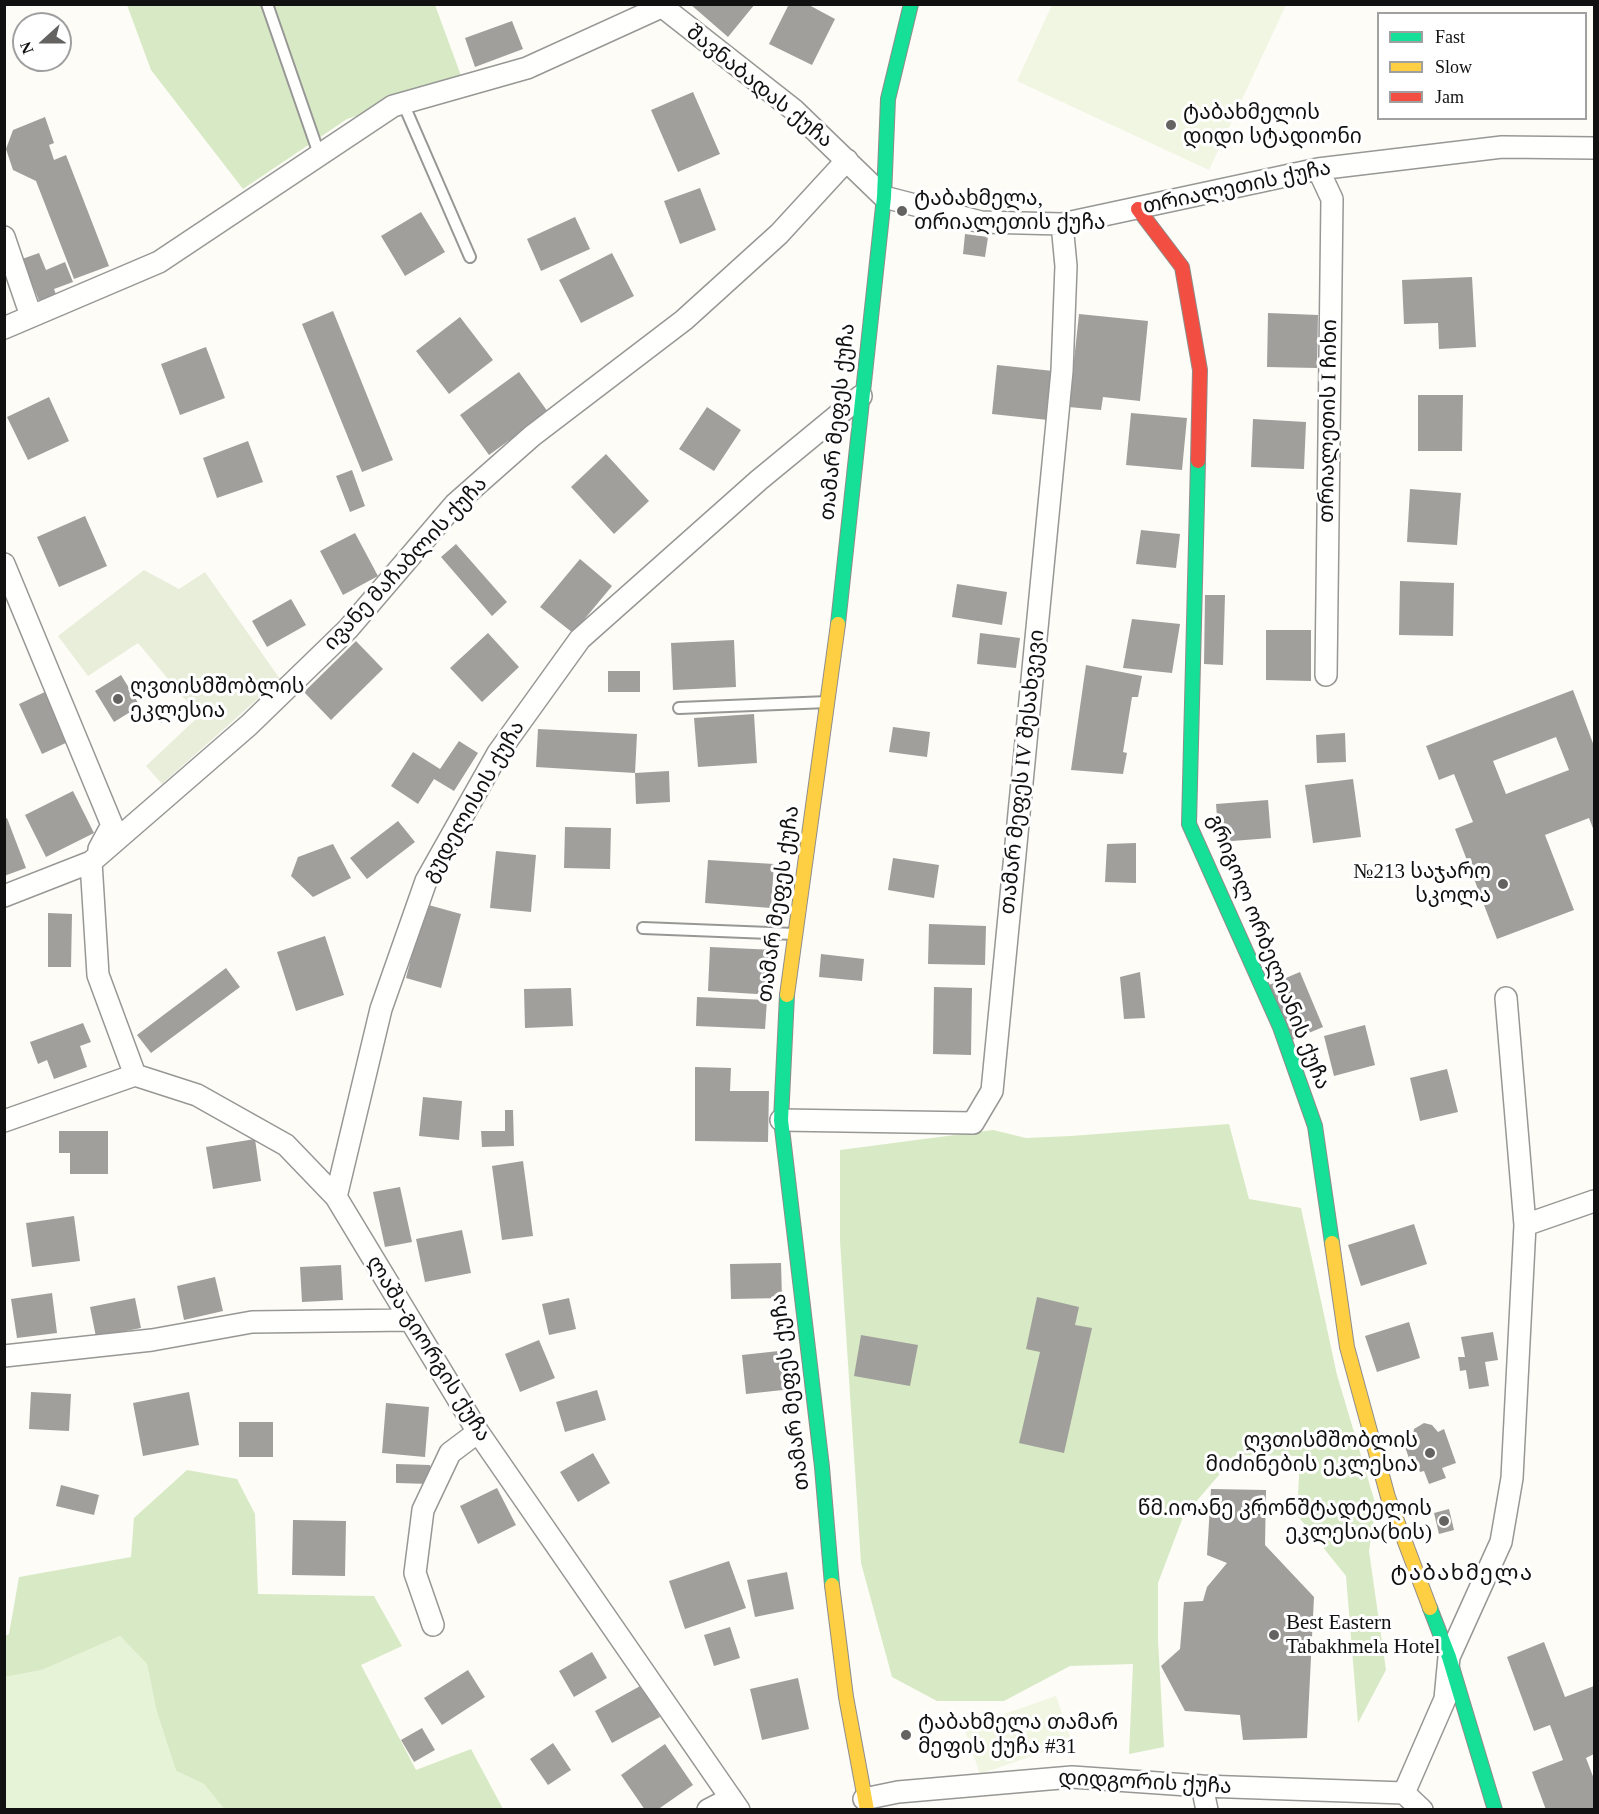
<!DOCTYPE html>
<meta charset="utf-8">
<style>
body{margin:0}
#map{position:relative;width:1599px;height:1814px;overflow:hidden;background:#fdfcf7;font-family:"Times New Roman",serif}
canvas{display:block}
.frame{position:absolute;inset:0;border:6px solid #111;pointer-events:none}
.legend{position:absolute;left:1377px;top:12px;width:210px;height:108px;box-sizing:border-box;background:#fff;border:2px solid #a0a0a0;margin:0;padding:8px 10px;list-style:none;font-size:18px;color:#111}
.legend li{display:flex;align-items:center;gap:12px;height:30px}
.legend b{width:30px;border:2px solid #a0a0a0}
.north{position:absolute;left:12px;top:12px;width:60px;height:60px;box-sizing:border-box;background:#fff;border:2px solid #a0a0a0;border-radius:50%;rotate:249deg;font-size:16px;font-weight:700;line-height:24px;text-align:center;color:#111}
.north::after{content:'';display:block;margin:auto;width:21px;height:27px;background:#646362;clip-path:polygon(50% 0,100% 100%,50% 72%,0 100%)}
</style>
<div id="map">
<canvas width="1599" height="1814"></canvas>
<div class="frame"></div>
<ul class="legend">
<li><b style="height:8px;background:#16e098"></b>Fast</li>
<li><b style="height:8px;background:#ffcf43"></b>Slow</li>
<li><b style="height:8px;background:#f24e42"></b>Jam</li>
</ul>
<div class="north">N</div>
</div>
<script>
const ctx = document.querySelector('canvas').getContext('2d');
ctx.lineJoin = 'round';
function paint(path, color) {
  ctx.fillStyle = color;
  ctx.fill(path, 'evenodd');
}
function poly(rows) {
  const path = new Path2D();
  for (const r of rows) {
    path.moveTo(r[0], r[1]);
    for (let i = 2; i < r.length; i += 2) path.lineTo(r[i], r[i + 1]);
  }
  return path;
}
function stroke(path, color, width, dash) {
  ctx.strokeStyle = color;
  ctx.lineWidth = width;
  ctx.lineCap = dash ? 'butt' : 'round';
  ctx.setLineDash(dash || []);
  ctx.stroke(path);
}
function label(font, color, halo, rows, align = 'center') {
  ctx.font = font + ' "Times New Roman","Noto Sans Georgian",serif';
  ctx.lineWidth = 6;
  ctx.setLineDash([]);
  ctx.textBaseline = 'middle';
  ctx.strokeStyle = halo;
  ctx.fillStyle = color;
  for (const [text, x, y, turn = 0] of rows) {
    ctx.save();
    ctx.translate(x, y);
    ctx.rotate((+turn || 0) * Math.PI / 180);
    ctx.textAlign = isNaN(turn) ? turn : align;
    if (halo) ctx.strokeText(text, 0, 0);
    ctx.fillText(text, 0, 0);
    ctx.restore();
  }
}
const green = poly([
 [120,1636,147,1664,156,1709,176,1771,204,1784,224,1809,5,1810,5,1677,42,1670]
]);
const forest = poly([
 [127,5,435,5,463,81,347,119,243,189,151,70],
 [1229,1124,1249,1199,1301,1208,1337,1375,1376,1506,1369,1551,1386,1670,1358,1723,1346,1576,1297,1515,1300,1456,1236,1455,1183,1517,1158,1583,1158,1640,1164,1747,1129,1754,1133,1664,1070,1666,1004,1701,937,1701,892,1677,861,1563,840,1241,840,1150,993,1130,1026,1138,1071,1136],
 [187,1470,237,1479,255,1514,258,1594,374,1596,402,1646,361,1665,416,1770,471,1749,503,1809,224,1809,204,1784,176,1771,156,1709,147,1664,120,1636,42,1670,5,1677,5,1636,9,1634,19,1577,131,1557,134,1518]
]);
const cemetery = poly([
 [144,570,179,589,205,572,280,679,162,784,146,766,199,716,138,643,88,676,58,636]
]);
const pitch = poly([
 [1052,5,1052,4,1286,5,1209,170,1017,81],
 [1056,1696,1072,1742,980,1774,964,1728]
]);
const building = poly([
 [690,4,755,4,728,37],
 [789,4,807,4,835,19,812,65,769,44],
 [512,21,523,49,475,67,465,38],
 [693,92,720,154,678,172,651,110],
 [45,117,54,143,49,145,54,160,66,155,109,266,74,279,36,181,13,170,6,149,13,130],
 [700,188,716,230,680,244,664,201],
 [421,212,445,252,405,276,381,236],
 [575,217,590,249,541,271,527,239],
 [965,234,988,237,985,257,963,254],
 [39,253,46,270,65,262,73,282,54,289,57,297,40,303,22,259],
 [612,253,634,296,581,323,559,280],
 [1472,277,1476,347,1439,349,1438,323,1404,324,1402,280],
 [333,311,393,460,362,472,302,324],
 [1268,313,1318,315,1317,368,1267,367],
 [1079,314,1148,321,1140,401,1103,397,1101,410,1069,407],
 [460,317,493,360,449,394,416,351],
 [206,347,225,398,180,415,161,364],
 [997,365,1053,371,1048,420,992,414],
 [519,372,548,412,489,455,460,415],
 [1418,395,1463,395,1462,451,1418,451],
 [49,397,69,441,28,460,7,417],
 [707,407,741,430,714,471,679,449],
 [1131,413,1187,418,1182,470,1126,465],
 [1253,419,1306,422,1304,469,1251,467],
 [248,441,263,482,217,498,203,458],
 [606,454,649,501,614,534,571,487],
 [352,470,365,506,350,512,336,476],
 [1410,489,1461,493,1457,545,1407,542],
 [85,516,107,566,59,587,37,537],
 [1141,530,1180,534,1176,568,1136,564],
 [355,533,378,576,343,595,320,551],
 [456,544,507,602,492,616,441,557],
 [580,559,612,586,573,633,540,607],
 [1400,581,1454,583,1453,636,1399,635],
 [957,584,1007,592,1002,625,952,617],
 [1205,595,1225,595,1223,665,1204,664],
 [291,599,306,625,267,647,252,621],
 [1132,619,1180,624,1172,673,1123,668],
 [1266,630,1311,630,1311,681,1266,680],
 [488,633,519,667,482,702,450,668],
 [980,633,1020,638,1016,668,977,664],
 [734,640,736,687,673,690,671,643],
 [356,641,383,669,331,720,304,692],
 [1086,665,1142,676,1138,697,1132,697,1123,752,1127,753,1123,774,1071,770],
 [608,671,640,671,640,692,608,692],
 [121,675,140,706,114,722,95,691],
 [1573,690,1594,746,1594,831,1589,818,1545,835,1574,910,1497,939,1455,829,1473,822,1454,774,1439,780,1426,746],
 [1556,737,1569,770,1506,794,1493,761],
 [47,691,70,741,42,754,19,704],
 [164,703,173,713,161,723,153,713],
 [754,714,757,763,698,767,694,718],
 [893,727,930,732,927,757,889,752],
 [538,729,637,734,635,773,536,767],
 [1345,733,1346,762,1317,763,1316,735],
 [459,741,478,753,454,791,434,779,418,804,391,786,413,752,440,769],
 [669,771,670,802,636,804,635,773],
 [1353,779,1361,837,1313,843,1305,785],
 [73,791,94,833,46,857,25,815],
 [1268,800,1271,838,1219,842,1216,804],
 [7,818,26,868,4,876,4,819],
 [398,821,415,842,367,879,350,858],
 [565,827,611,828,610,869,564,868],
 [1136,843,1136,883,1105,882,1107,844],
 [333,844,351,878,313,897,291,876,298,857],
 [496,851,536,855,531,912,490,908],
 [893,858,939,865,934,898,888,890],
 [708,860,774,864,771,908,705,903],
 [425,904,461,914,441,988,406,978],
 [48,913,72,914,71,967,48,967],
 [929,924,986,926,985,965,928,964],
 [325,936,344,995,296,1011,277,952],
 [710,947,775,950,773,995,708,991],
 [821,954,864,959,862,981,819,977],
 [226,968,240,987,151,1053,137,1035],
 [1140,972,1145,1018,1124,1019,1120,977],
 [1300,972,1323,1027,1292,1040,1269,985],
 [934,987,972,988,971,1055,933,1054],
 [571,988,573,1026,525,1028,524,989],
 [697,997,767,1000,765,1029,696,1026],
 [83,1023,91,1042,80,1046,87,1067,54,1079,47,1060,38,1064,30,1042],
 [1365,1025,1375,1065,1334,1076,1324,1036],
 [695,1067,731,1068,730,1091,769,1091,768,1142,695,1141],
 [1447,1069,1458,1112,1420,1121,1410,1078],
 [423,1097,462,1101,459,1140,419,1136],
 [505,1110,513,1110,514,1146,482,1147,481,1131,505,1131],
 [59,1131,108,1131,108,1174,70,1174,70,1153,59,1153],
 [255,1139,261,1181,213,1189,206,1147],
 [523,1161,533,1236,502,1240,492,1166],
 [400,1187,412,1242,385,1247,373,1192],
 [74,1216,80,1261,32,1267,26,1223],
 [1414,1224,1427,1264,1361,1286,1348,1245],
 [462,1230,471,1273,425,1282,416,1239],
 [781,1263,782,1298,731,1299,730,1264],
 [341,1265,343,1300,302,1302,300,1267],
 [215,1277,223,1311,184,1320,177,1286],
 [52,1293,57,1333,17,1338,11,1299],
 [1037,1297,1079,1307,1075,1325,1092,1328,1064,1453,1019,1443,1040,1352,1026,1349],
 [135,1298,141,1328,96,1337,90,1307],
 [569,1298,576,1329,549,1335,542,1304],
 [1409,1322,1420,1358,1377,1372,1365,1336],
 [1493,1332,1498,1360,1485,1362,1489,1386,1469,1389,1466,1370,1460,1371,1458,1357,1465,1357,1461,1337],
 [861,1335,918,1345,910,1386,854,1376],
 [539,1340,555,1378,520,1392,505,1354],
 [788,1350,792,1389,746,1394,742,1355],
 [597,1390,606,1420,565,1432,556,1402],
 [31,1392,71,1394,69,1431,29,1429],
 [189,1392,199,1445,143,1456,133,1403],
 [386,1403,429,1407,425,1457,382,1453],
 [239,1422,273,1422,273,1457,239,1457],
 [1424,1423,1432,1425,1438,1432,1444,1429,1456,1463,1442,1468,1446,1478,1429,1484,1424,1471,1420,1472,1416,1462,1411,1464,1404,1444,1412,1441,1414,1429],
 [593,1453,610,1483,578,1502,560,1472],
 [396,1464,430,1465,430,1484,396,1483],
 [61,1485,99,1495,94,1515,56,1506],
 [497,1488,516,1525,478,1544,460,1506],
 [1211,1489,1266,1490,1265,1545,1314,1597,1307,1738,1243,1740,1240,1715,1185,1711,1161,1666,1180,1649,1184,1602,1203,1601,1207,1587,1227,1563,1207,1555],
 [1449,1509,1454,1530,1439,1534,1434,1513],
 [293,1520,346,1521,345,1576,292,1575],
 [729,1561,746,1608,685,1629,669,1581],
 [787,1572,794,1609,755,1617,747,1580],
 [730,1627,740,1658,714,1666,704,1635],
 [1544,1642,1565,1697,1594,1686,1594,1754,1586,1758,1594,1779,1594,1810,1546,1810,1532,1772,1563,1760,1550,1725,1534,1731,1507,1657],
 [592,1652,607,1678,574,1697,559,1671],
 [468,1670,485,1697,442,1725,424,1698],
 [798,1678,809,1729,762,1740,750,1689],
 [642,1685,660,1717,612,1743,595,1711],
 [422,1728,435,1750,414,1762,401,1740],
 [553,1743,571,1770,548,1785,530,1759],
 [665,1744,693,1785,657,1810,645,1810,621,1775]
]);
const lane = poly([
 [267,4,319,154],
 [403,103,470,257],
 [679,708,828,702],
 [643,928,795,934]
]);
const street = poly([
 [659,4,794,110,884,197,981,222,1062,224,1318,169,1502,147,1594,148],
 [1318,169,1332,199,1326,675],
 [4,237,31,316],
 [4,328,159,262,393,106,527,68,661,7],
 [4,564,112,825,99,849],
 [91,862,98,975,135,1075],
 [4,896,91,862,249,725,348,629,455,504,532,436,684,320,779,234,847,160],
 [781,1120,973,1123,992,1091,1062,371,1066,266,1062,224],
 [4,1121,135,1075,197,1095,286,1145,336,1197,478,1432,739,1810],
 [336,1197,381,1009,426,881,498,753,580,639,759,480,861,396],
 [1525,1225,1594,1201],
 [4,1356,152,1340,252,1322,409,1320],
 [433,1625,415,1573,423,1510,450,1453,478,1432],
 [1202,1786,1207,1810],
 [1404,1793,1445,1699,1449,1657,1501,1542,1512,1478,1525,1225,1506,998],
 [864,1799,898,1792,1072,1777,1202,1786,1404,1793,1422,1810],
 [708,1810,731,1798]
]);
const fast = poly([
 [1198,461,1189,824,1280,1027,1315,1126,1332,1243],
 [838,624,884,197,888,99,911,4],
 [787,995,781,1120,822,1467,832,1585],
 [1430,1608,1449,1657,1495,1810]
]);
const slow = poly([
 [787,995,838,624],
 [1332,1243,1347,1347,1388,1497,1430,1608],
 [832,1585,846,1697,867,1810]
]);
const jam = poly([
 [1138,209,1182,267,1200,370,1198,461]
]);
const markers = [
 [1171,125,6,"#646362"],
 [902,211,6,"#646362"],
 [118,699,6,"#646362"],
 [1503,884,6,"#646362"],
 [1430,1453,6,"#646362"],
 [1444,1521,6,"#646362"],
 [1274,1635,6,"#646362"],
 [906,1735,6,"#646362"]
];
const streetNames = [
 ["შავნაბადას ქუჩა",759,87,39],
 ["თრიალეთის ქუჩა",1237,188,-12],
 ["თრიალეთის I ჩიხი",1329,421,-89],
 ["თამარ მეფეს ქუჩა",838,422,-84],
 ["ივანე მაჩაბლის ქუჩა",406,564,-47],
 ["თამარ მეფეს IV შესახვევი",1023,772,-84],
 ["გუდელისის ქუჩა",474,802,-60],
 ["თამარ მეფეს ქუჩა",779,904,-82],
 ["გრიგოლ ორბელიანის ქუჩა",1268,952,68],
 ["ლაშა-გიორგის ქუჩა",428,1349,58],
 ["თამარ მეფეს ქუჩა",791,1392,-97],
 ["დიდგორის ქუჩა",1145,1783,3]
];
const poiNames = [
 ["ტაბახმელის",1183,113],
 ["დიდი სტადიონი",1183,137],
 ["ტაბახმელა,",914,199],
 ["თრიალეთის ქუჩა",914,223],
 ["ღვთისმშობლის",130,687],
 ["ეკლესია",130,711],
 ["№213 საჯარო",1491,872,"right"],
 ["სკოლა",1491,896,"right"],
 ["ღვთისმშობლის",1418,1441,"right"],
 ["მიძინების ეკლესია",1418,1465,"right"],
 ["წმ.იოანე კრონშტადტელის",1432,1509,"right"],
 ["ეკლესია(ხის)",1432,1533,"right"],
 ["Best Eastern",1286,1623],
 ["Tabakhmela Hotel",1286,1647],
 ["ტაბახმელა თამარ",918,1723],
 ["მეფის ქუჩა #31",918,1747]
];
const neighbourhoodNames = [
 ["ტაბახმელა",1462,1574]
];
paint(green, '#e7f3d7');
paint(forest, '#d8eac5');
paint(cemetery, '#e9eedb');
paint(pitch, '#f0f6e1');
paint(building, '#a19f9c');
stroke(lane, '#979795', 14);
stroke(street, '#979795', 24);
stroke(fast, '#8e8d8b', 16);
stroke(slow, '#8e8d8b', 16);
stroke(jam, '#8e8d8b', 16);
stroke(lane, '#fffffe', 10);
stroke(street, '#fffffe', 21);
stroke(fast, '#16e098', 14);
stroke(slow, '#ffcf43', 14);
stroke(jam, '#f24e42', 14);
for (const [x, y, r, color] of markers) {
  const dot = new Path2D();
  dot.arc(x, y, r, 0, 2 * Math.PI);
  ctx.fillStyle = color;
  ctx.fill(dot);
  stroke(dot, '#fff', 2);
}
label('21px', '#111', '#fff', streetNames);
label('21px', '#111', '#fff', poiNames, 'left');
ctx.letterSpacing = '1.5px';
label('22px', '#111', '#fff', neighbourhoodNames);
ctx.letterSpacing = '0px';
</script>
